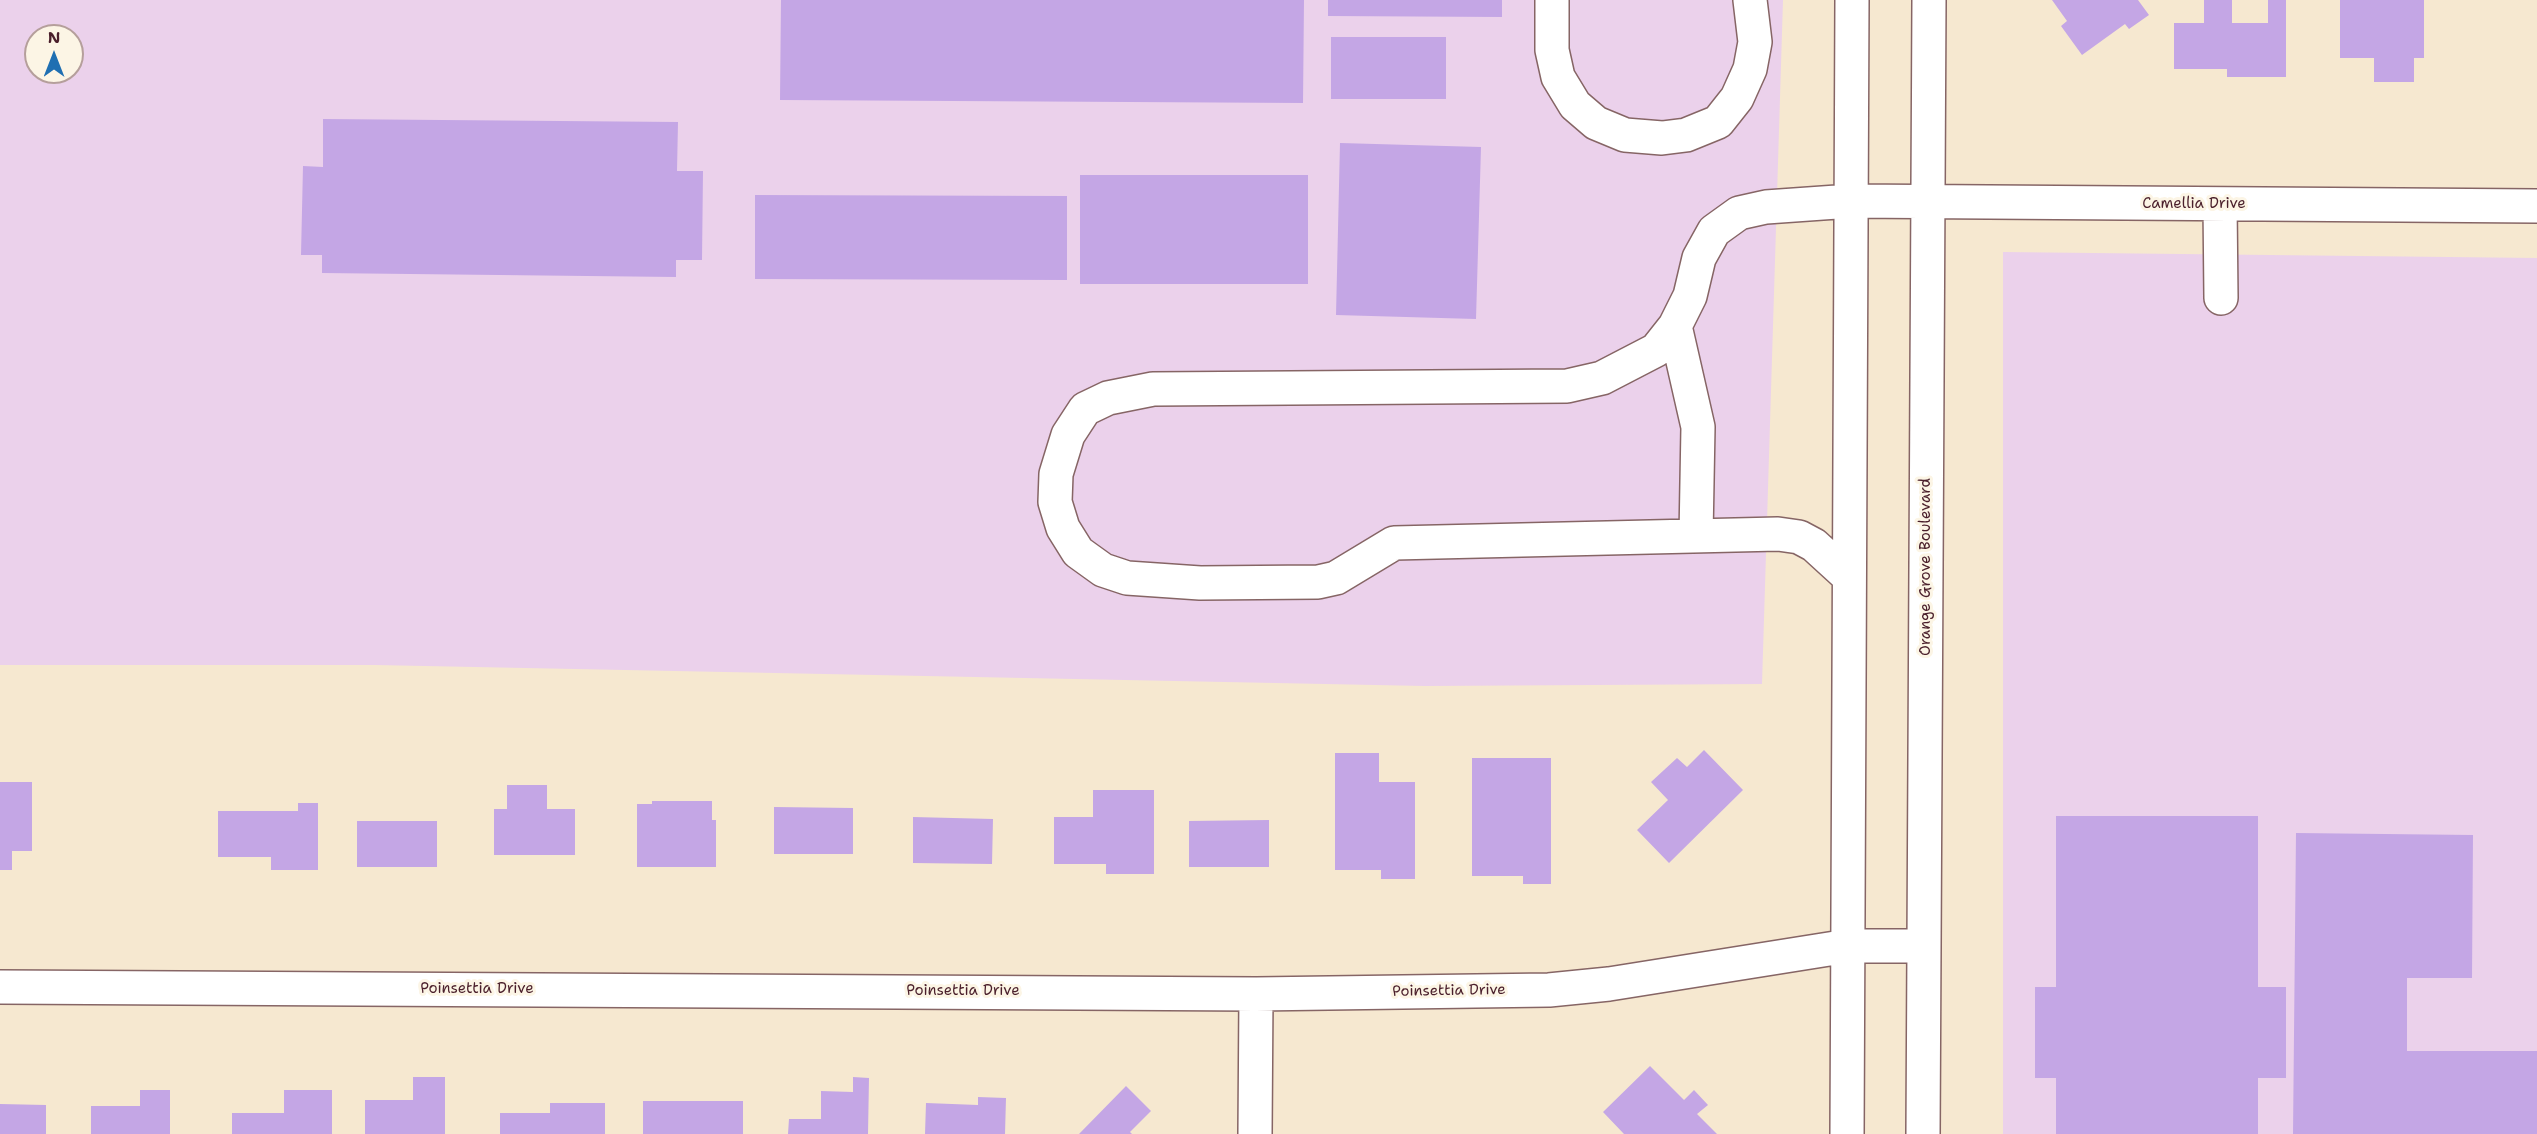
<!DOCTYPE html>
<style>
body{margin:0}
#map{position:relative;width:2537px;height:1134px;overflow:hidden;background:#f6e8d0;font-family:"Shantell Sans",sans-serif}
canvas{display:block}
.north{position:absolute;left:24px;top:24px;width:60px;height:60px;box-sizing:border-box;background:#fcf5e5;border:2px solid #b59f9b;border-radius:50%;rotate:0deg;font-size:16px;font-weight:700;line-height:24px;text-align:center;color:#4a1f2b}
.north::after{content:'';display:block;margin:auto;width:21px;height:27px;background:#1f6fb2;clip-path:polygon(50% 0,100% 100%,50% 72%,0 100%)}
</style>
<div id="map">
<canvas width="2537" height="1134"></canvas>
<div class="north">N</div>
</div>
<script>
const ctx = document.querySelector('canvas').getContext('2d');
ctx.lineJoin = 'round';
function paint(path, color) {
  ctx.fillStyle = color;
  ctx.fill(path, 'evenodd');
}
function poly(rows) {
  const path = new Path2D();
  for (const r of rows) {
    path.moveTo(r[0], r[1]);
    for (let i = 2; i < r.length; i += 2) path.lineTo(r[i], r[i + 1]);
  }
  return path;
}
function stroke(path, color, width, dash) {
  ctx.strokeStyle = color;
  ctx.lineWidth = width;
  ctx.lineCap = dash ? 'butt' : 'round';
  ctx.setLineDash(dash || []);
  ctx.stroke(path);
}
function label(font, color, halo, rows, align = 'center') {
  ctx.font = font + ' "Shantell Sans",sans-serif';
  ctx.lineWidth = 6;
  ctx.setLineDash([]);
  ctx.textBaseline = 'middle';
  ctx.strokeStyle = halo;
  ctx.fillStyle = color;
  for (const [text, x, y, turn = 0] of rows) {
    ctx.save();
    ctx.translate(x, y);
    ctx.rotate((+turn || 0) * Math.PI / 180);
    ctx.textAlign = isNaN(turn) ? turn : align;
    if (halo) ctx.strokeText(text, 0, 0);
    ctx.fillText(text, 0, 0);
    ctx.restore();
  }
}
const built = poly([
 [0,0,1783,0,1762,684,1425,686,375,665,0,665],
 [36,36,72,36,72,72,36,72],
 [2003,252,2537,258,2537,1134,2003,1134]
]);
const building = poly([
 [781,0,1304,0,1303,103,780,100],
 [1328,0,1502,0,1502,17,1328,16],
 [2052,0,2138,0,2149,15,2129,29,2125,24,2082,55,2061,26,2067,21],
 [2204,0,2232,0,2232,23,2268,23,2268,0,2286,0,2286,77,2227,77,2227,69,2174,69,2174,23,2204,23],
 [2340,0,2424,0,2424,58,2414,58,2414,82,2374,82,2374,58,2340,58],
 [1331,37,1446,37,1446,99,1331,99],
 [323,119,678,122,677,171,703,171,702,260,676,260,676,277,322,273,322,255,301,255,303,166,323,167],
 [1340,143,1481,147,1476,319,1336,315],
 [1080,175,1308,175,1308,284,1080,284],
 [755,195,1067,196,1067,280,755,279],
 [1704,750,1743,790,1669,863,1637,830,1668,800,1651,782,1677,758,1687,767],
 [1335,753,1379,753,1379,782,1415,782,1415,879,1381,879,1381,870,1335,870],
 [1472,758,1551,758,1551,884,1523,884,1523,876,1472,876],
 [0,782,32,782,32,851,12,851,12,870,0,870],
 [507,785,547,785,547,809,575,809,575,855,494,855,494,809,507,809],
 [1093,790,1154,790,1154,874,1106,874,1106,864,1054,864,1054,817,1093,817],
 [652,801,712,801,712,820,716,820,716,867,637,867,637,804,652,804],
 [298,803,318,803,318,870,271,870,271,857,218,857,218,811,298,811],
 [774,807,853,808,853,854,774,854],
 [2056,816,2258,816,2258,987,2286,987,2286,1078,2258,1078,2258,1134,2056,1134,2056,1078,2035,1078,2035,987,2056,987],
 [913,817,993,819,992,864,913,863],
 [1269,820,1269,867,1189,867,1189,821],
 [357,821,437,821,437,867,357,867],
 [2296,833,2473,835,2472,978,2407,978,2407,1051,2537,1051,2537,1134,2293,1134],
 [1650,1066,1684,1100,1694,1090,1708,1105,1697,1114,1717,1134,1624,1134,1603,1112],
 [413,1077,445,1077,445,1134,365,1134,365,1100,413,1100],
 [853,1077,869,1078,868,1134,788,1134,789,1119,821,1119,821,1091,853,1092],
 [1126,1086,1151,1111,1130,1132,1132,1134,1079,1134],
 [140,1090,170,1090,170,1134,91,1134,91,1106,140,1106],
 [284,1090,332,1090,332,1134,232,1134,232,1113,284,1113],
 [978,1097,1006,1098,1005,1134,925,1134,926,1103,978,1105],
 [643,1101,743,1101,743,1134,643,1134],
 [550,1103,605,1103,605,1134,500,1134,500,1113,550,1113],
 [0,1104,46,1105,46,1134,0,1134]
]);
const minor = poly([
 [1552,0,1552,50,1558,77,1575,105,1596,123,1625,135,1662,138,1686,135,1718,122,1737,98,1750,69,1755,42,1750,0],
 [2220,204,2221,298],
 [1675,326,1698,427,1696,536],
 [1849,577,1814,545,1799,537,1778,534,1394,543,1336,578,1318,582,1200,583,1127,578,1103,570,1078,552,1063,528,1055,502,1056,474,1068,435,1085,409,1108,398,1153,389,1567,386,1602,378,1656,350,1675,326,1690,296,1699,258,1714,231,1739,213,1766,207,1851,201,2537,206],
 [0,987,1256,994,1549,990,1609,984,1848,946,1923,946],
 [1255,1134,1256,994],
 [1847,1134,1852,0],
 [1923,1134,1929,0]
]);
const streetNames = [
 ["Camellia Drive",2194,204],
 ["Orange Grove Boulevard",1926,567,-90],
 ["Poinsettia Drive",477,989],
 ["Poinsettia Drive",963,991],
 ["Poinsettia Drive",1449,991,-1]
];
paint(built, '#ebd1eb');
paint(building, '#c4a6e5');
stroke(minor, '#866565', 36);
stroke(minor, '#fff', 33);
label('15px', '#4a1f2b', '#fcf5e5', streetNames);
</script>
